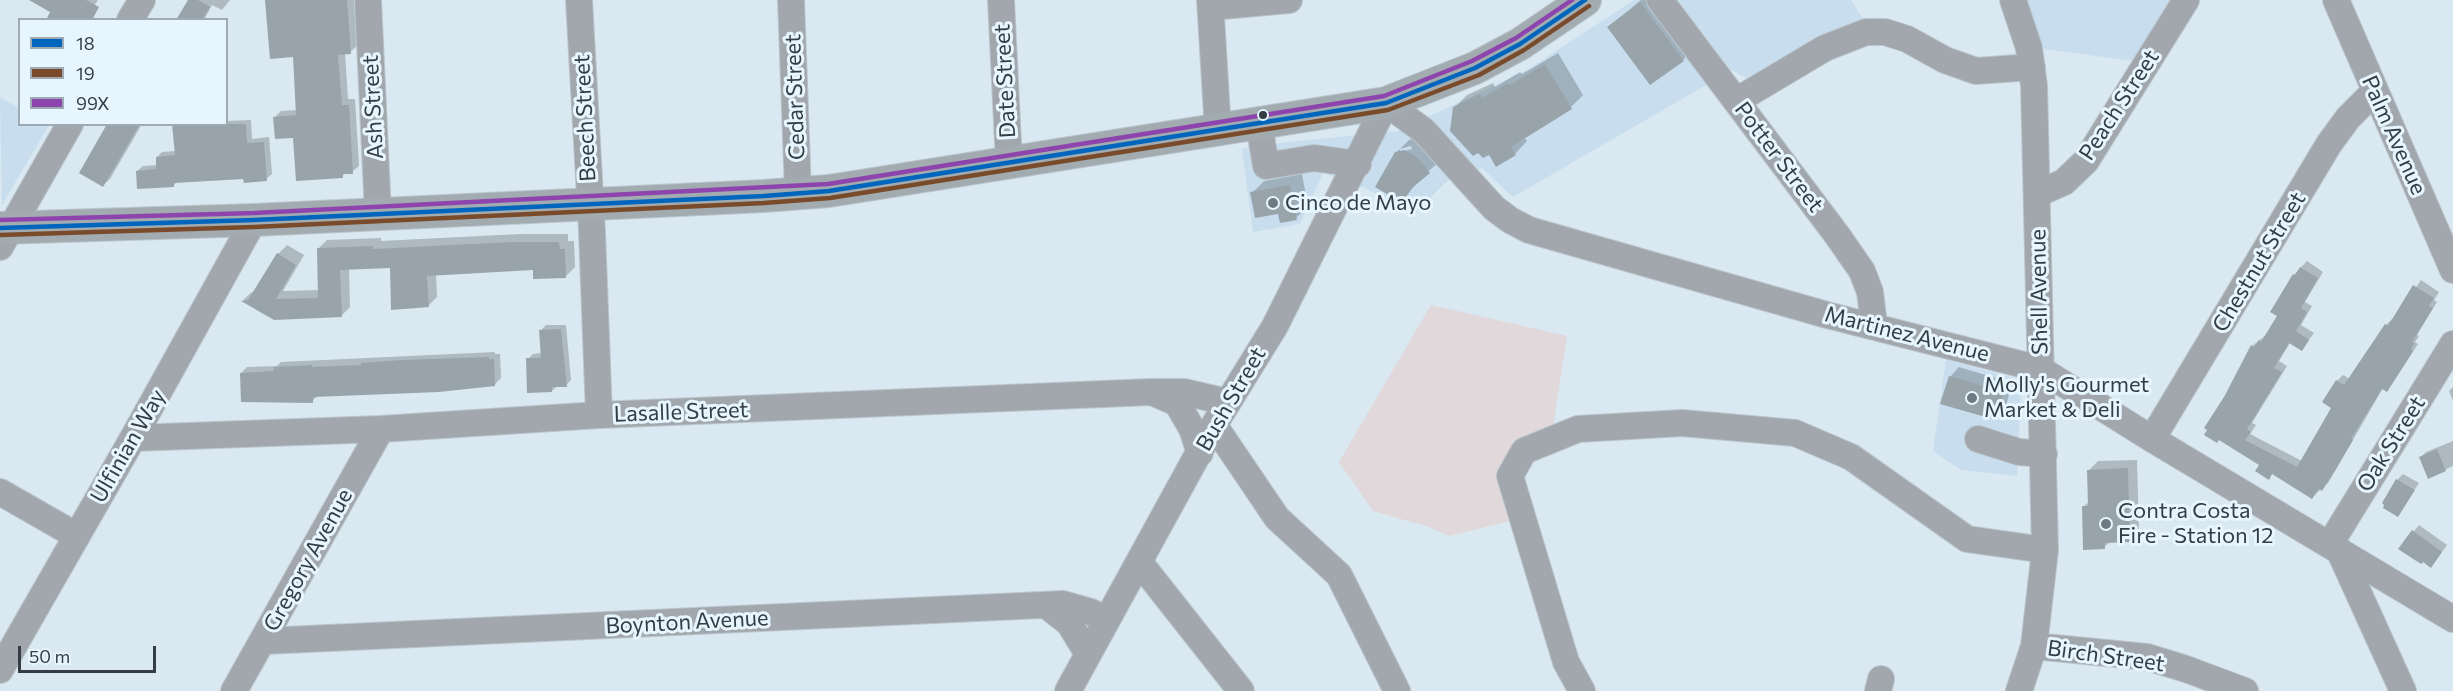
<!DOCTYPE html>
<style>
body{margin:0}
#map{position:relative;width:2453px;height:691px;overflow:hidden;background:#dae8f1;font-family:Commissioner,sans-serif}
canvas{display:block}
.legend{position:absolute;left:18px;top:18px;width:210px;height:108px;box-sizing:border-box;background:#e7f5ff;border:2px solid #9fabb4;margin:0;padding:8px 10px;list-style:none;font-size:18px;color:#343d44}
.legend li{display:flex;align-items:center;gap:12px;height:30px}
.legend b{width:30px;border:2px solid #9fabb4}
.scale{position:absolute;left:18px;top:646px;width:138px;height:27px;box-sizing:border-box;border:3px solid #343d44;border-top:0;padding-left:8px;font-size:18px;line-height:21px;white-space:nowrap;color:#343d44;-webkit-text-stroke:4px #e7f5ff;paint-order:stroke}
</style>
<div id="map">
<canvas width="2453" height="691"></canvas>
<ul class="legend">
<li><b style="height:8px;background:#0065bd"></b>18</li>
<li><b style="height:8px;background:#7a4b2a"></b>19</li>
<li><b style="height:8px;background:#8e44ad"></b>99X</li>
</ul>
<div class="scale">50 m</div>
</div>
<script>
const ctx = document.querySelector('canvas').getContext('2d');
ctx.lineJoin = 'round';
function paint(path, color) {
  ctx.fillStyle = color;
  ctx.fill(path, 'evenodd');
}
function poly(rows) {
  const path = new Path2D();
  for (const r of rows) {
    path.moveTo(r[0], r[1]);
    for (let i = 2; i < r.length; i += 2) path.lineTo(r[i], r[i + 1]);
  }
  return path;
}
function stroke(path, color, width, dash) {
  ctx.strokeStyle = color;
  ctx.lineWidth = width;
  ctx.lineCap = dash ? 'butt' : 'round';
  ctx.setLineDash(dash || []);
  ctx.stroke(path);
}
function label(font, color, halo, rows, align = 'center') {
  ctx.font = font + ' Commissioner,sans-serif';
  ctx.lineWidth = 6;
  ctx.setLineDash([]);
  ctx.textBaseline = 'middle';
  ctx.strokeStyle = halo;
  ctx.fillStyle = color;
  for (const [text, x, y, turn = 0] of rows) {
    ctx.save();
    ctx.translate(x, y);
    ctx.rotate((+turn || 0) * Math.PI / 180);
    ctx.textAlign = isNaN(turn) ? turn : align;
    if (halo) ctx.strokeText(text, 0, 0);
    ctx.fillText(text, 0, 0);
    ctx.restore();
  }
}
const built = poly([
 [1634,0,1851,0,1863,19,1749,80,1732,70,1513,197,1482,168,1447,181,1414,214,1367,189,1323,173,1300,224,1253,232,1242,149,1288,142,1398,131,1527,70],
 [2025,0,2186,0,2148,63,2044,49],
 [0,97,19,108,20,124,49,125,2,205],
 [1946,360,2015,378,2021,389,2017,476,1961,470,1933,451]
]);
const green = poly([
 [1431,305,1567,336,1551,440,1524,451,1522,518,1449,536,1429,527,1373,511,1339,462]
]);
const shadow = poly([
 [37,0,98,0,94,6,52,11],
 [190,0,230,0,222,10,212,5,204,20,178,20],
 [267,0,354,0,357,46,350,52,345,53,348,99,355,99,359,166,352,172,346,173,342,176,275,117,281,111,297,110,294,56],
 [1641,0,1660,0,1695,47,1683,60,1609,27],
 [1558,53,1583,95,1571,107,1524,137,1527,141,1515,154,1497,165,1454,108,1467,95,1493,83,1495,87,1520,72,1522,74],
 [251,120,252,139,269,137,272,174,266,179,245,178,178,181,173,186,137,171,143,166,158,165,157,157,162,152,176,151,226,124,226,121],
 [108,124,142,124,110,179,103,185],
 [1417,138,1441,160,1420,179,1402,201,1396,153,1409,140],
 [1411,146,1412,149,1400,152,1400,149],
 [1302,174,1308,206,1296,218,1279,212,1252,193,1264,181],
 [520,234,568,234,568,241,574,241,575,267,566,276,534,268,436,274,437,297,428,306,391,266,349,268,350,307,341,316,274,318,243,300,252,292,255,292,278,254,287,245,304,255,283,291,320,290,318,249,327,240,381,238,381,241],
 [2307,261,2323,272,2305,302,2312,306,2301,325,2314,333,2302,349,2290,343,2279,361,2287,366,2252,423,2256,425,2250,434,2302,461,2333,407,2337,381,2343,375,2350,379,2386,325,2392,319,2394,320,2421,280,2439,292,2434,300,2437,302,2417,335,2419,336,2415,342,2418,344,2392,384,2386,390,2383,388,2328,483,2312,497,2273,473,2268,478,2261,465,2220,439,2225,398,2252,346,2266,335,2279,315,2294,275],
 [546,325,566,325,571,380,566,385,557,386,552,391,528,359,533,354,542,353,540,331],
 [495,352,495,354,500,354,501,378,495,384,319,395,312,401,241,373,247,367,277,366,281,362],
 [1959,367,2012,383,2005,410,1995,419,1950,377],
 [2453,387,2453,401,2449,391],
 [2453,441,2453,466,2429,477,2420,458,2426,452],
 [2137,460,2139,532,2130,541,2110,542,2104,547,2083,507,2090,501,2089,470,2098,461],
 [2403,474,2419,483,2398,515,2397,480],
 [2419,525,2447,545,2436,560,2400,548]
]);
const building = poly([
 [29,0,86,0,99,7,92,20,46,20,50,12],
 [188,0,198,0,210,7,202,20,176,20],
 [265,0,347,0,351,54,338,55,342,105,349,105,353,174,343,174,343,178,296,181,293,138,275,139,273,117,296,115,293,57,270,59],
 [1640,2,1684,61,1650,85,1607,27],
 [1545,64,1572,109,1511,147,1516,155,1496,167,1489,155,1483,158,1478,153,1473,156,1450,131,1453,107,1480,94,1482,98,1508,83,1510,85],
 [107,124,140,124,103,187,79,173],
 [172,124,246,124,247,143,264,142,267,181,244,183,243,179,174,183,174,187,137,189,136,171,156,169,156,157,175,155],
 [1404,150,1417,157,1430,173,1412,188,1402,203,1375,187,1395,152],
 [1290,185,1297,220,1280,223,1278,214,1255,218,1250,192],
 [511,242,559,242,560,249,565,249,566,278,533,279,533,270,427,276,429,307,391,310,390,268,340,270,342,317,274,320,241,301,248,300,277,253,296,265,276,299,318,298,317,248,373,246,373,249],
 [2300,267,2318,278,2301,308,2307,312,2296,331,2309,340,2302,351,2289,343,2274,368,2282,372,2247,429,2251,432,2245,440,2297,467,2331,408,2322,402,2336,380,2344,385,2385,324,2388,326,2413,285,2434,298,2429,306,2433,308,2412,342,2414,343,2411,349,2413,351,2387,392,2382,389,2351,439,2353,440,2336,469,2322,491,2319,489,2312,499,2272,474,2269,480,2255,471,2259,465,2219,440,2217,443,2204,435,2207,430,2204,428,2224,397,2251,345,2254,347,2259,340,2261,342,2277,316,2270,312,2293,274,2295,275],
 [561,329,567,387,552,387,552,392,527,393,526,358,541,358,539,330],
 [489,357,489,359,494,359,495,386,439,392,313,397,313,403,241,402,240,373,274,371,274,367,312,365,312,367,361,365,361,363,402,360],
 [1949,376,2004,392,1996,420,1940,404],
 [2437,449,2446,471,2428,479,2419,457],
 [2128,468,2130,542,2105,543,2105,549,2083,550,2082,506,2088,506,2087,470],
 [2396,479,2415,490,2398,517,2383,508,2384,505,2382,503],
 [2412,530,2442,552,2431,568,2423,562,2421,564,2398,549]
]);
const minor = poly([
 [368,0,378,214],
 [579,0,592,232,599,415],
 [791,0,798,193],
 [1001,0,1009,163],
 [1210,0,1218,131],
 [1660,0,1837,235,1862,271,1870,292,1874,325],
 [2013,0,2029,48,2034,86,2045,550,2034,646,2019,691],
 [2336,0,2453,270],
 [1211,7,1289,0],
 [130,20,142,0],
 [1736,101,1825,48,1866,32,1885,32,1907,39,1945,60,1976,71,2032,67],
 [1259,124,1266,166,1314,158,1358,164],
 [2037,194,2064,182,2086,161,2186,0],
 [0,247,70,124],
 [1154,393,1177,403,1192,429,1200,453],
 [1214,425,1277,518,1339,575,1397,691],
 [133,438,381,429,599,415,1151,392,1184,392,1227,402],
 [1978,439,2019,452,2044,454],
 [2152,439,2329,144,2348,118,2375,91],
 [0,492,77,536],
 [2330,544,2453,344],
 [2339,550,2403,691],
 [1140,563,1241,691],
 [1046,605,1069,623,1088,654],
 [264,641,1063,604,1091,612,1107,620],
 [2034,646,2147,657,2186,669,2245,691],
 [0,670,133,438,254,220],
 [234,691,381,429],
 [1068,691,1214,425,1275,326,1386,103,1424,131,1494,208,1510,220,1529,230,1827,315,2040,369,2152,439,2453,619],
 [1582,691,1566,662,1510,476,1524,451,1578,429,1682,423,1795,433,1851,457,1967,539,2045,550],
 [1878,691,1881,679]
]);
const major = poly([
 [0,228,254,220,764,196,829,191,1386,103,1475,68,1520,44,1585,0]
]);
const bus1 = poly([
 [0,228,254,220,764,196,829,191,1386,103,1475,68,1520,44,1585,0]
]);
const bus2 = poly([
 [0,235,254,227,764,203,830,198,1388,110,1479,75,1524,50,1589,6]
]);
const bus3 = poly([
 [0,220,254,213,828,184,1384,96,1472,61,1516,38,1572,0]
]);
const markers = [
 [1263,115,5,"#343d44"],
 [1273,203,6,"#6e7981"],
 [1972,398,6,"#6e7981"],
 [2106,524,6,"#6e7981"]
];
const streetNames = [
 ["Date Street",1005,81,-93],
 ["Cedar Street",795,97,-92],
 ["Peach Street",2119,105,-57],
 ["Ash Street",373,107,-93],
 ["Beech Street",585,118,-93],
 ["Palm Avenue",2394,135,66],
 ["Potter Street",1779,157,53],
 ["Chestnut Street",2259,262,-59],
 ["Shell Avenue",2039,292,-91],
 ["Martinez Avenue",1907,334,14],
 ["Bush Street",1231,399,-60],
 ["Lasalle Street",681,412,-2],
 ["Oak Street",2391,444,-58],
 ["Ulfinian Way",128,446,-60],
 ["Gregory Avenue",308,560,-61],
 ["Boynton Avenue",687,622,-3],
 ["Birch Street",2106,656,8]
];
const poiNames = [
 ["Cinco de Mayo",1285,203],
 ["Molly's Gourmet",1984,385],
 ["Market & Deli",1984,410],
 ["Contra Costa",2118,511],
 ["Fire - Station 12",2118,536]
];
paint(built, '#c8deee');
paint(green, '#e0d8da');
paint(shadow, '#0003');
paint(building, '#99a3aa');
stroke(minor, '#bac5cd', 28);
stroke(major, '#bac5cd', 34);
stroke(minor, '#a1a7ac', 26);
stroke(major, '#a1abb0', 32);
stroke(bus1, '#0065bd', 4.5);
stroke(bus2, '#7a4b2a', 4.5);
stroke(bus3, '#8e44ad', 4.5);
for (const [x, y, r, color] of markers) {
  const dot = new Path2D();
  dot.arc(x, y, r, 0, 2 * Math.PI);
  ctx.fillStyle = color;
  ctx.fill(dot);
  stroke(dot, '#e7f5ff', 2);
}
label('22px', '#343d44', '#e7f5ff', streetNames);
label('22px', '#343d44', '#e7f5ff', poiNames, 'left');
</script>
